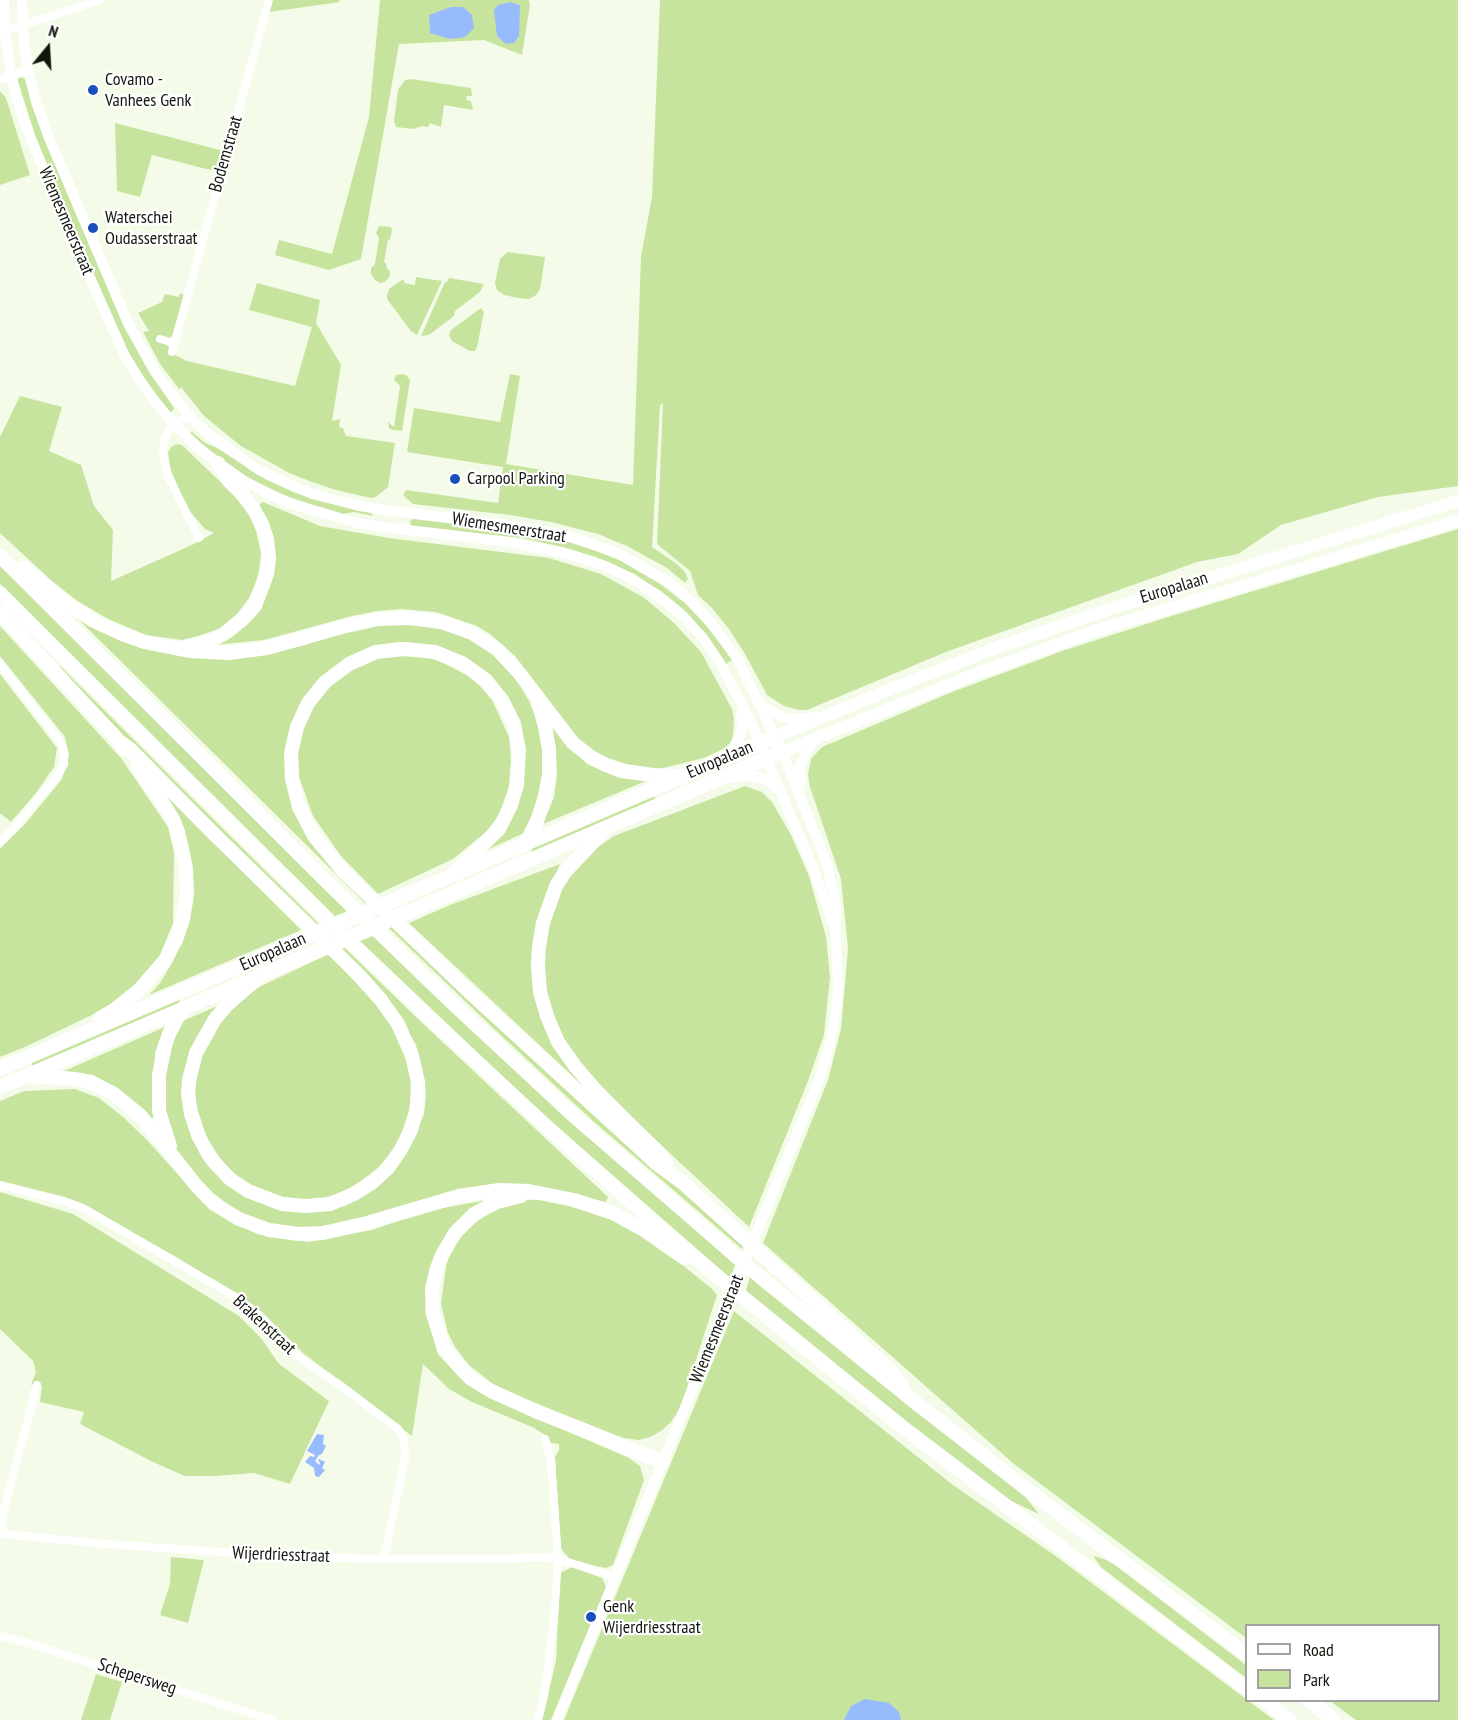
<!DOCTYPE html>
<style>
body{margin:0}
#map{position:relative;width:1458px;height:1720px;overflow:hidden;background:#f4fce9;font-family:"PT Sans Narrow",sans-serif}
canvas{display:block}
.legend{position:absolute;left:1245px;top:1624px;width:195px;height:78px;box-sizing:border-box;background:#fff;border:2px solid #a1a29f;margin:0;padding:8px 10px;list-style:none;font-size:18px;color:#13160f}
.legend li{display:flex;align-items:center;gap:12px;height:30px}
.legend b{width:30px;border:2px solid #a1a29f}
.north{position:absolute;left:18px;top:18px;width:60px;height:60px;-webkit-text-stroke:4px #fff;paint-order:stroke;rotate:18deg;font-size:16px;font-weight:700;line-height:24px;text-align:center;color:#13160f}
.north::after{content:'';display:block;margin:auto;width:21px;height:27px;background:#13160f;clip-path:polygon(50% 0,100% 100%,50% 72%,0 100%)}
</style>
<div id="map">
<canvas width="1458" height="1720"></canvas>
<ul class="legend">
<li><b style="height:8px;background:#fff"></b>Road</li>
<li><b style="height:16px;background:#c6e49d"></b>Park</li>
</ul>
<div class="north">N</div>
</div>
<script>
const ctx = document.querySelector('canvas').getContext('2d');
ctx.lineJoin = 'round';
function paint(path, color) {
  ctx.fillStyle = color;
  ctx.fill(path, 'evenodd');
}
function poly(rows) {
  const path = new Path2D();
  for (const r of rows) {
    path.moveTo(r[0], r[1]);
    for (let i = 2; i < r.length; i += 2) path.lineTo(r[i], r[i + 1]);
  }
  return path;
}
function stroke(path, color, width, dash) {
  ctx.strokeStyle = color;
  ctx.lineWidth = width;
  ctx.lineCap = dash ? 'butt' : 'round';
  ctx.setLineDash(dash || []);
  ctx.stroke(path);
}
function label(font, color, halo, rows, align = 'center') {
  ctx.font = font + ' "PT Sans Narrow",sans-serif';
  ctx.lineWidth = 4.5;
  ctx.setLineDash([]);
  ctx.textBaseline = 'middle';
  ctx.strokeStyle = halo;
  ctx.fillStyle = color;
  for (const [text, x, y, turn = 0] of rows) {
    ctx.save();
    ctx.translate(x, y);
    ctx.rotate((+turn || 0) * Math.PI / 180);
    ctx.textAlign = isNaN(turn) ? turn : align;
    if (halo) ctx.strokeText(text, 0, 0);
    ctx.fillText(text, 0, 0);
    ctx.restore();
  }
}
const green = poly([
 [272,0,339,0,340,2,269,12],
 [380,0,529,0,530,5,522,55,484,40,399,44,361,259,329,270,275,255,279,240,332,254,369,117],
 [660,0,1458,0,1458,486,1378,497,1281,525,1238,554,1197,562,946,652,807,710,799,710,784,706,767,695,745,654,729,629,711,607,698,595,690,571,657,544,663,403,660,405,652,547,677,564,685,572,688,579,685,583,667,568,627,546,598,534,551,522,510,515,413,504,403,495,406,490,498,503,503,467,407,452,414,408,500,422,510,374,520,376,506,464,633,485,641,257,652,197],
 [21,77,25,79,43,136,124,327,149,372,174,408,172,412,169,411,155,393,129,355,70,221,35,135,18,81,18,79],
 [411,79,471,88,472,96,467,96,466,100,471,101,473,110,444,105,441,127,430,123,428,127,422,126,414,129,396,127,394,121,398,90,405,80],
 [0,91,6,98,30,175,0,185],
 [115,123,224,151,218,172,152,155,140,197,117,191],
 [379,226,391,227,392,230,390,239,388,240,384,262,386,263,387,268,390,272,390,276,385,282,380,283,375,280,371,274,371,268,375,264,379,238,376,233],
 [507,252,545,257,540,289,536,295,529,299,518,298,504,295,497,290,495,283,500,259],
 [416,277,442,281,417,335,411,331,387,299,387,296,389,289,402,280,404,280,404,283,415,285],
 [449,278,484,284,480,292,455,311,454,316,429,335,421,336,445,282,447,282],
 [257,283,320,300,316,323,341,365,332,421,340,419,339,427,343,428,346,436,395,443,388,487,376,497,371,498,336,490,312,482,289,473,241,446,204,416,181,387,180,390,160,364,143,332,149,331,138,313,162,302,165,294,179,297,180,293,184,295,173,334,166,344,169,348,169,352,187,361,295,386,312,327,249,310],
 [481,308,484,312,477,347,475,351,470,351,452,341,449,335,451,330],
 [401,374,406,375,410,380,402,431,393,430,389,428,388,422,394,427,400,386,394,380,396,375],
 [20,396,62,407,49,451,81,465,94,506,113,530,111,581,194,544,214,533,205,529,187,508,170,468,168,452,172,446,179,444,183,446,233,494,249,514,256,531,261,553,259,571,255,584,249,598,237,614,219,629,195,637,182,640,146,635,108,619,76,600,52,581,0,533,0,437],
 [191,431,205,443,217,448,265,479,293,492,318,500,371,513,373,516,354,512,343,514,288,497,245,476,222,460,190,434],
 [263,502,320,526,389,538,549,558,601,574,643,597,673,622,701,652,732,709,734,718,733,736,730,743,725,748,704,758,659,769,621,764,601,757,585,746,571,731,516,657,490,634,477,626,436,612,400,609,378,611,352,616,264,640,214,645,266,591,260,508,260,504],
 [412,519,500,529,555,538,591,549,619,560,660,584,686,604,715,635,732,660,726,664,703,631,683,609,661,591,621,568,596,557,563,547,521,538,411,526,410,522],
 [1458,529,1458,1720,1356,1720,1330,1701,1438,1700,1438,1626,1246,1626,1246,1638,1014,1464,763,1243,828,1080,841,1029,848,949,841,879,810,787,808,775,811,759,822,747,952,692,1062,651,1168,617],
 [0,565,347,911,335,916,0,584],
 [71,612,123,640,269,654,305,645,352,629,393,622,442,627,475,641,500,659,515,677,529,701,542,734,545,753,542,792,524,833,489,849,510,820,522,790,525,769,524,745,509,703,443,649,420,644,397,642,373,646,354,654,334,668,290,731,296,814,369,902,365,903],
 [0,626,121,758,168,827,174,853,173,923,158,960,126,995,98,1012,25,1047,0,1057,0,849,25,824,62,779,69,755,65,737,0,656],
 [404,656,427,657,444,663,468,676,480,686,492,700,509,737,511,759,509,786,499,815,486,832,453,859,378,894,341,856,313,816,299,777,298,753,300,735,312,706,342,673,381,657],
 [60,666,186,792,318,923,313,926,152,766,60,668],
 [0,674,57,748,54,767,36,793,11,822,0,813],
 [552,726,570,747,587,764,619,778,646,781,543,824,554,797,557,775,556,751],
 [745,786,762,792,772,802,791,835,809,876,826,937,830,977,824,1035,808,1081,749,1227,630,1116,576,1059,561,1036,549,1011,542,966,547,927,558,896,569,878,592,851,614,836],
 [654,794,656,801,529,856,534,845],
 [167,796,301,930,149,995,160,983,172,963,186,932,192,905,193,877,190,852,184,831,175,810],
 [560,864,539,915,533,984,598,1100,409,923,450,905],
 [394,926,594,1114,744,1245,742,1249,593,1121,492,1027,389,928],
 [374,936,535,1087,735,1265,730,1278,534,1106,360,941],
 [345,948,417,1018,608,1197,606,1202,547,1188,406,1206,322,1229,281,1227,245,1215,227,1206,198,1182,174,1148,166,1122,162,1088,168,1053,178,1026,185,1020,222,1004,196,1038,187,1065,184,1083,221,1178,321,1210,345,1206,365,1194,413,1140,424,1114,426,1096,425,1082,416,1045,407,1029,340,950],
 [329,954,383,1012,395,1033,404,1052,410,1072,411,1091,409,1112,397,1145,379,1167,361,1181,341,1193,323,1198,303,1200,277,1196,255,1187,237,1177,225,1166,207,1138,196,1105,195,1090,198,1071,204,1049,210,1037,227,1014,240,1001,261,986],
 [181,997,177,1006,33,1067,31,1061],
 [165,1027,155,1052,152,1102,154,1118,148,1117,90,1075,64,1071],
 [75,1089,99,1098,122,1116,147,1140,210,1210,257,1234,309,1242,372,1230,426,1211,482,1201,486,1203,444,1238,430,1267,425,1311,438,1354,459,1377,502,1403,629,1458,640,1466,644,1480,613,1565,606,1568,595,1566,570,1559,561,1549,555,1457,559,1450,559,1444,551,1443,547,1436,532,1427,472,1402,449,1389,423,1364,412,1436,303,1353,258,1308,178,1258,82,1204,0,1182,0,1101,24,1091],
 [0,1192,73,1214,239,1316,261,1338,279,1364,329,1401,290,1484,254,1473,215,1476,185,1476,153,1462,80,1424,84,1412,40,1402,42,1386,33,1384,31,1385,36,1372,33,1361,0,1329],
 [526,1200,543,1200,563,1204,614,1219,664,1250,712,1289,717,1295,680,1409,671,1422,661,1431,650,1437,639,1440,623,1438,498,1388,469,1365,455,1347,448,1333,441,1304,446,1266,451,1252,459,1239,470,1227,487,1214,503,1207],
 [750,1276,1024,1495,1039,1514,1011,1501,922,1434,745,1294],
 [734,1311,953,1485,1057,1557,1274,1720,564,1720],
 [1093,1556,1104,1559,1115,1565,1246,1665,1246,1678,1102,1568],
 [171,1557,204,1560,188,1623,160,1615,170,1584],
 [572,1567,602,1578,606,1587,551,1720,542,1720,556,1661,560,1573],
 [96,1674,122,1682,110,1720,81,1720]
]);
const water = poly([
 [510,2,520,5,519,36,514,43,506,44,497,36,494,10,498,5],
 [451,7,463,7,472,15,474,28,465,37,450,39,430,33,429,15],
 [317,1434,324,1435,323,1444,326,1446,322,1454,319,1455,315,1461,319,1465,320,1463,318,1460,319,1459,325,1462,322,1468,325,1470,319,1477,315,1476,314,1468,305,1462,310,1456,314,1457,315,1455,307,1451],
 [865,1699,889,1703,899,1712,901,1720,844,1720,851,1706]
]);
const street = poly([
 [1,32,100,0],
 [0,80,28,69],
 [160,339,174,343],
 [172,352,269,0],
 [189,416,174,424,169,429,164,440,163,454,168,476,199,538],
 [0,664,59,740,63,748,64,757,64,764,58,775,20,821,0,842],
 [0,1185,64,1201,83,1208,239,1299,259,1316,300,1358,340,1385,398,1429,404,1439,405,1458,384,1559],
 [4,1534,106,1544,280,1556,384,1559,502,1559,542,1557,558,1559,616,1577],
 [4,1534,1,1521,37,1385],
 [0,1636,24,1642,273,1720],
 [538,1720,544,1696,554,1619,558,1559,551,1461,545,1439]
]);
const secondary = poly([
 [4,0,5,31,11,76,20,109,33,144,75,244,124,354,142,384,157,404,174,424,202,451,243,480,270,495,298,506,357,523,391,528,508,542,568,554,605,566,631,578,657,595,684,617,703,638,720,663,750,720,815,873,833,922],
 [22,0,24,45,28,69,36,102,49,138,128,323,158,376,189,416,212,437,259,470,289,484,312,494,359,506,393,511,501,524,565,535,620,554,669,582,690,600,708,619,739,661,782,752,827,864,836,905,835,928,838,985,836,1011,830,1043,819,1080,557,1720],
 [762,706,783,717,792,719,818,717],
 [731,756,740,736,743,725,741,717,744,709],
 [728,778,746,776,759,777,771,783,778,789],
 [799,787,801,780,799,768,813,740]
]);
const primary = poly([
 [775,737,896,687,998,647,1110,609,1458,501],
 [782,752,976,674,1098,630,1458,521]
]);
const highway = poly([
 [0,556,333,888,450,1001,576,1118,759,1276,916,1403,1033,1494,1246,1654],
 [24,568,69,605,94,621,122,634,144,642,189,651,229,653,267,648,342,627,378,619,410,618,441,622,472,633,498,650,520,674,573,743,591,757,606,765,625,771,652,775,676,776],
 [0,593,312,905,435,1023,558,1137,648,1217,722,1280,900,1425,1246,1688],
 [0,613,119,741,124,749],
 [185,647,213,640,227,632,243,619,255,606,267,574,269,559,267,539,262,524,254,510,243,495,229,481,218,463],
 [119,741,130,749,213,833,358,974,381,1000,398,1024,412,1056,418,1082,417,1107,411,1130,400,1151,388,1168,373,1182,354,1194,330,1204,306,1206,282,1204,248,1191,230,1179,214,1162,208,1154,198,1135,191,1114,188,1094,189,1080,196,1053,215,1019,227,1005,259,977],
 [602,833,565,872,556,886,543,923,539,947,538,965,540,992,547,1016,558,1042,575,1066,598,1093,657,1151,666,1163],
 [525,845,537,821,544,800,549,775,549,749,545,727,539,705],
 [452,875,499,829,511,805,517,785,519,750,514,724,502,700,486,680,462,663,435,652,405,649,376,652,349,664,325,682,308,703,297,727,291,753,292,779,299,807,314,836,343,871,464,987,657,1164,683,1183,889,1369,902,1385],
 [100,1018,114,1010,139,990,165,960,176,940,183,919,187,895,186,868,178,832,173,819,162,802,137,767],
 [0,1069,775,737],
 [28,1076,75,1079,91,1082,114,1094,141,1116,195,1184,208,1198,224,1210,239,1219,269,1230,299,1234,323,1233,367,1223,459,1196,499,1190,529,1191,574,1200,613,1213,644,1230,684,1258],
 [0,1087,782,752],
 [170,1146,159,1111,159,1075,165,1046,169,1034,182,1009],
 [521,1196,497,1202,474,1214,455,1233,442,1255,436,1271,432,1289,433,1313,444,1349,470,1378,491,1391,540,1413,663,1462],
 [1264,1700,1289,1720],
 [1308,1700,1334,1720]
]);
const markers = [
 [93,90,6,"#1a50bc"],
 [93,228,6,"#1a50bc"],
 [455,479,6,"#1a50bc"],
 [591,1617,6,"#1a50bc"]
];
const poiNames = [
 ["Covamo -",105,80],
 ["Vanhees Genk",105,101],
 ["Waterschei",105,218],
 ["Oudasserstraat",105,239],
 ["Carpool Parking",467,479],
 ["Genk",603,1607],
 ["Wijerdriesstraat",603,1628]
];
const streetNames = [
 ["Bodemstraat",226,154,-74],
 ["Wiemesmeerstraat",66,221,67],
 ["Wiemesmeerstraat",509,528,9],
 ["Europalaan",1174,588,-17],
 ["Europalaan",720,760,-23],
 ["Europalaan",273,952,-24],
 ["Brakenstraat",264,1325,43],
 ["Wiemesmeerstraat",717,1329,-68],
 ["Wijerdriesstraat",281,1555,2],
 ["Schepersweg",137,1677,18]
];
paint(green, '#c6e49d');
paint(water, '#98bbfd');
stroke(street, '#fff', 8);
stroke(secondary, '#fff', 10);
stroke(primary, '#fff', 12);
stroke(highway, '#fff', 14);
for (const [x, y, r, color] of markers) {
  const dot = new Path2D();
  dot.arc(x, y, r, 0, 2 * Math.PI);
  ctx.fillStyle = color;
  ctx.fill(dot);
  stroke(dot, '#fff', 2);
}
label('18px', '#13160f', '#fff', poiNames, 'left');
label('18px', '#13160f', '#fff', streetNames);
</script>
